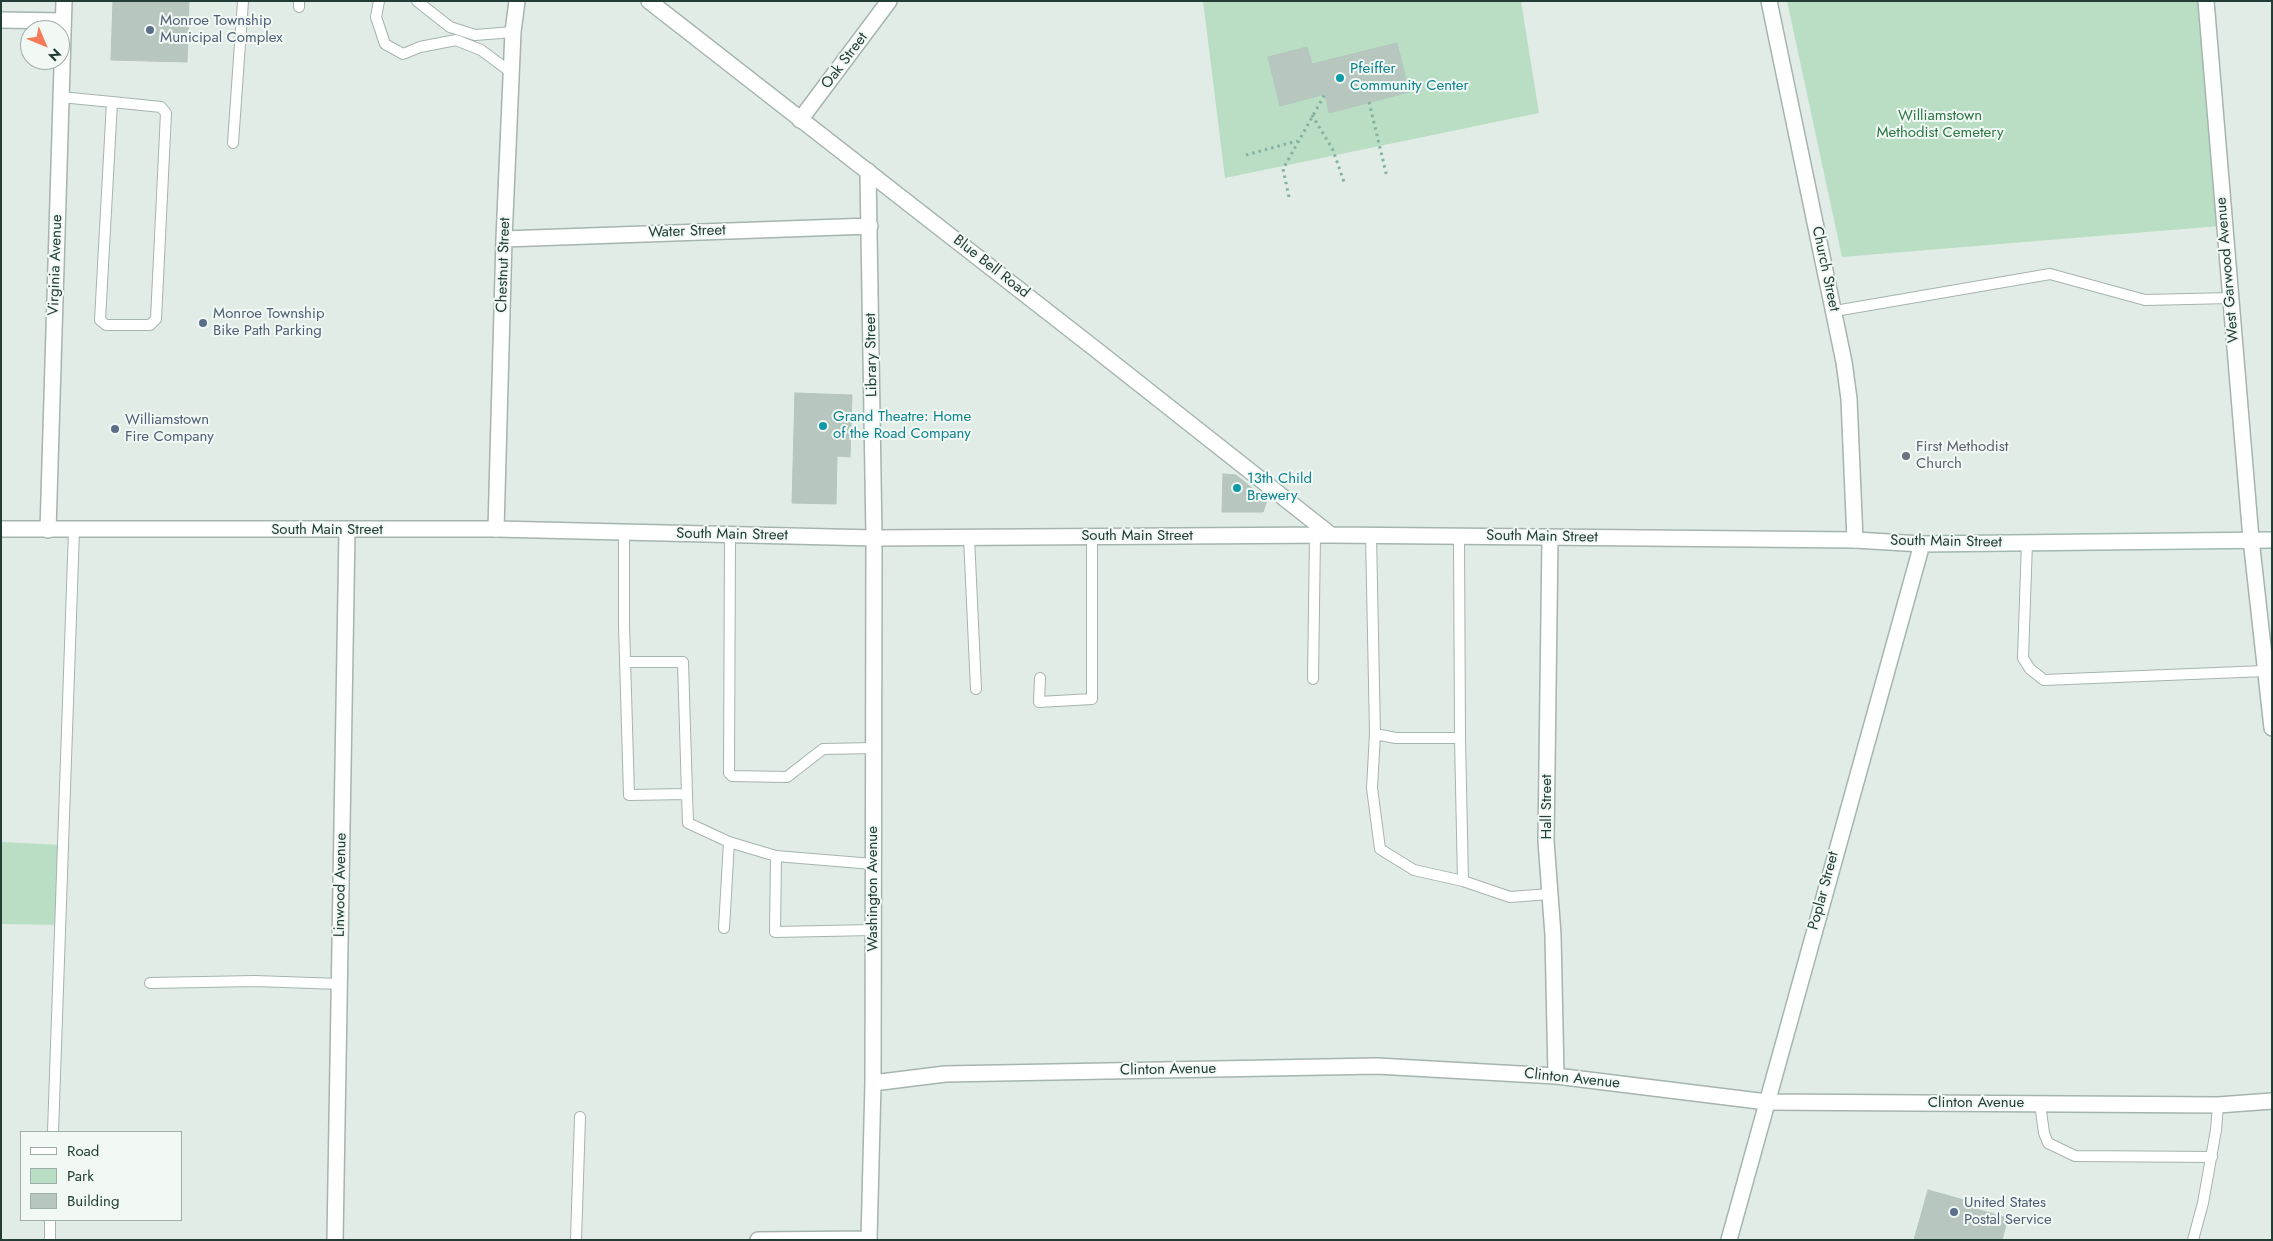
<!DOCTYPE html>
<style>
body{margin:0}
#map{position:relative;width:2273px;height:1241px;overflow:hidden;background:#e2ece7;font-family:Jost,sans-serif}
canvas{display:block}
.frame{position:absolute;inset:0;border:2px solid #213d35;pointer-events:none}
.legend{position:absolute;left:20px;top:1131px;width:162px;height:90px;box-sizing:border-box;background:#f2f9f5;border:1px solid #9eaea8;margin:0;padding:6px 9px;list-style:none;font-size:15px;color:#213d35}
.legend li{display:flex;align-items:center;gap:10px;height:25px}
.legend b{width:25px;border:1px solid #9eaea8}
.north{position:absolute;left:20px;top:20px;width:50px;height:50px;box-sizing:border-box;background:#f2f9f5;border:1px solid #9eaea8;border-radius:50%;rotate:135deg;font-size:14px;font-weight:700;line-height:20px;text-align:center;color:#213d35}
.north::after{content:'';display:block;margin:auto;width:18px;height:22px;background:#f37b58;clip-path:polygon(50% 0,100% 100%,50% 72%,0 100%)}
</style>
<div id="map">
<canvas width="2273" height="1241"></canvas>
<div class="frame"></div>
<ul class="legend">
<li><b style="height:6px;background:#fff"></b>Road</li>
<li><b style="height:14px;background:#badec3"></b>Park</li>
<li><b style="height:14px;background:#b7c7c0"></b>Building</li>
</ul>
<div class="north">N</div>
</div>
<script>
const ctx = document.querySelector('canvas').getContext('2d');
ctx.lineJoin = 'round';
function paint(path, color) {
  ctx.fillStyle = color;
  ctx.fill(path, 'evenodd');
}
function poly(rows) {
  const path = new Path2D();
  for (const r of rows) {
    path.moveTo(r[0], r[1]);
    for (let i = 2; i < r.length; i += 2) path.lineTo(r[i], r[i + 1]);
  }
  return path;
}
function stroke(path, color, width, dash) {
  ctx.strokeStyle = color;
  ctx.lineWidth = width;
  ctx.lineCap = dash ? 'butt' : 'round';
  ctx.setLineDash(dash || []);
  ctx.stroke(path);
}
function label(font, color, halo, rows, align = 'center') {
  ctx.font = font + ' Jost,sans-serif';
  ctx.lineWidth = 4;
  ctx.setLineDash([]);
  ctx.textBaseline = 'middle';
  ctx.strokeStyle = halo;
  ctx.fillStyle = color;
  for (const [text, x, y, turn = 0] of rows) {
    ctx.save();
    ctx.translate(x, y);
    ctx.rotate((+turn || 0) * Math.PI / 180);
    ctx.textAlign = isNaN(turn) ? turn : align;
    if (halo) ctx.strokeText(text, 0, 0);
    ctx.fillText(text, 0, 0);
    ctx.restore();
  }
}
const green = poly([
 [1203,1,1521,1,1539,113,1225,178],
 [1787,1,2202,1,2220,226,1842,257],
 [1,842,62,845,59,925,1,924]
]);
const building = poly([
 [113,1,189,1,187,62,111,60,113,1],
 [1397,43,1409,92,1329,113,1325,94,1280,106,1268,57,1307,47,1312,64,1397,43],
 [795,393,852,395,850,457,837,456,836,504,792,503,795,393],
 [1223,474,1236,475,1267,500,1263,512,1222,512,1223,474],
 [1928,1190,1964,1200,1962,1205,2008,1218,2002,1240,1914,1240,1928,1190]
]);
const path = poly([
 [1369,102,1387,177],
 [1312,115,1333,150,1345,185],
 [1246,155,1297,141],
 [1289,197,1283,169,1325,94]
]);
const service = poly([
 [379,1,376,17,385,44,403,54,420,47,456,40,481,50,512,73],
 [417,1,450,27,475,35,513,32],
 [299,7,299,1],
 [61,97,112,102,161,107,166,113,156,319,150,325,106,325,100,320,112,102],
 [233,143,243,1],
 [1835,311,2050,274,2145,300,2231,298],
 [624,533,624,625,629,795,687,794,683,662,625,662],
 [730,535,729,773,732,776,787,777,823,749,874,748],
 [1371,535,1375,734,1396,738,1460,738,1459,536],
 [969,537,976,689],
 [2027,542,2023,658,2030,669,2044,680,2265,671],
 [1040,678,1039,702,1092,699,1092,537],
 [1313,679,1315,535],
 [1375,734,1372,788,1380,849,1414,870,1463,881,1510,897,1550,894],
 [1460,738,1463,881],
 [687,794,688,823,729,842,724,928],
 [729,842,776,856,775,932,873,930],
 [776,856,873,864],
 [150,983,255,981,340,984],
 [2040,1104,2044,1133,2048,1143,2075,1156,2212,1157],
 [53,1132,74,530],
 [50,1240,50,1220],
 [576,1240,580,1117],
 [2193,1240,2203,1203,2216,1130,2218,1105]
]);
const minor = poly([
 [1769,1,1844,362,1849,399,1855,540],
 [2206,1,2251,539,2272,728],
 [1,20,63,21],
 [800,120,889,1],
 [868,171,874,538,873,1083,869,1240],
 [504,239,870,226],
 [496,529,504,239,513,32,517,1],
 [48,530,64,1],
 [1550,538,1546,841,1553,935,1556,1076],
 [873,1083,945,1074,1377,1066,1556,1076,1767,1102,2218,1105,2272,1101],
 [335,1240,347,531],
 [758,1240,869,1239]
]);
const tertiary = poly([
 [649,1,1094,348,1331,535],
 [1,529,496,529,874,538,1331,535,1855,540,1922,544]
]);
const secondary = poly([
 [1729,1240,1922,544,2272,540]
]);
const markers = [
 [150,30,5,"#5c6f8a"],
 [1340,78,5,"#0f9aa8"],
 [203,323,5,"#5c6f8a"],
 [823,426,5,"#0f9aa8"],
 [115,429,5,"#5c6f8a"],
 [1906,456,5,"#6b7280"],
 [1237,488,5,"#0f9aa8"],
 [1954,1212,5,"#5c6f8a"]
];
const serviceNames = [
 ["Monroe Township",160,21],
 ["Municipal Complex",160,38],
 ["Monroe Township",213,314],
 ["Bike Path Parking",213,331],
 ["Williamstown",125,420],
 ["Fire Company",125,437],
 ["United States",1964,1203],
 ["Postal Service",1964,1220]
];
const streetNames = [
 ["Oak Street",845,61,-53],
 ["Water Street",687,232,-2],
 ["Virginia Avenue",56,265,-88],
 ["Chestnut Street",504,265,-88],
 ["Blue Bell Road",991,267,38],
 ["Church Street",1825,269,78],
 ["West Garwood Avenue",2228,270,-95],
 ["Library Street",872,355,-91],
 ["South Main Street",327,530],
 ["South Main Street",732,535,1],
 ["South Main Street",1137,536],
 ["South Main Street",1542,537,1],
 ["South Main Street",1946,542,1],
 ["Hall Street",1547,807,-90],
 ["Linwood Avenue",341,885,-89],
 ["Washington Avenue",873,889,-90],
 ["Poplar Street",1824,891,-75],
 ["Clinton Avenue",1168,1070,-1],
 ["Clinton Avenue",1572,1079,6],
 ["Clinton Avenue",1976,1103]
];
const cultureNames = [
 ["Pfeiffer",1350,69],
 ["Community Center",1350,86],
 ["Grand Theatre: Home",833,417],
 ["of the Road Company",833,434],
 ["13th Child",1247,479],
 ["Brewery",1247,496]
];
const parkNames = [
 ["Williamstown",1940,116],
 ["Methodist Cemetery",1940,133]
];
const worshipNames = [
 ["First Methodist",1916,447],
 ["Church",1916,464]
];
paint(green, '#badec3');
paint(building, '#b7c7c0');
stroke(building, '#b4c6be', 1);
stroke(service, '#a4b4ae', 12);
stroke(minor, '#a4b4ae', 18);
stroke(tertiary, '#a4b4ae', 18);
stroke(secondary, '#a0b8af', 18);
stroke(path, '#82b0a1', 3, [2.5, 4]);
stroke(service, '#fff', 10);
stroke(minor, '#fff', 15);
stroke(tertiary, '#fff', 15);
stroke(secondary, '#fff', 15);
for (const [x, y, r, color] of markers) {
  const dot = new Path2D();
  dot.arc(x, y, r, 0, 2 * Math.PI);
  ctx.fillStyle = color;
  ctx.fill(dot);
  stroke(dot, '#f2f9f5', 2);
}
label('15px', '#4e5e75', '#f2f9f5', serviceNames, 'left');
label('15px', '#213d35', '#f2f9f5', streetNames);
label('15px', '#0d838f', '#f2f9f5', cultureNames, 'left');
label('15px', '#2b7546', '#f2f9f5', parkNames);
label('15px', '#5b616d', '#f2f9f5', worshipNames, 'left');
</script>
